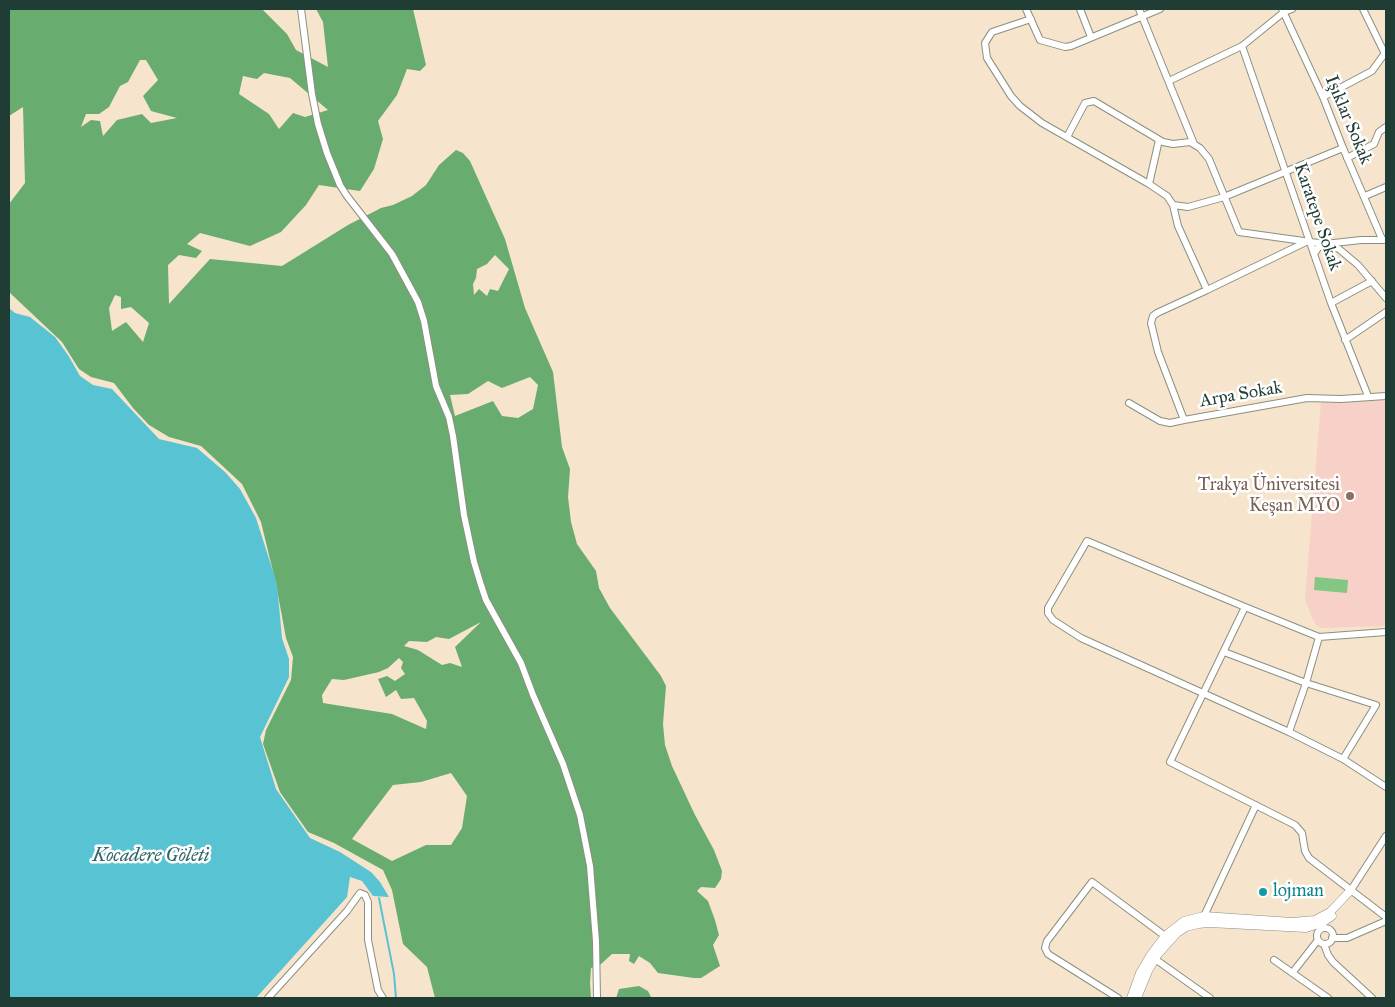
<!DOCTYPE html>
<meta charset="utf-8">
<style>
body{margin:0}
#map{position:relative;width:1395px;height:1007px;overflow:hidden;background:#f6e4cc;font-family:"IM FELL Great Primer",serif}
canvas{display:block}
.frame{position:absolute;inset:0;border:10px solid #1f3d34;pointer-events:none}
</style>
<div id="map">
<canvas width="1395" height="1007"></canvas>
<div class="frame"></div>
</div>
<script>
const ctx = document.querySelector('canvas').getContext('2d');
ctx.lineJoin = 'round';
function paint(path, color) {
  ctx.fillStyle = color;
  ctx.fill(path, 'evenodd');
}
function poly(rows) {
  const path = new Path2D();
  for (const r of rows) {
    if (r.length === 3) {
      path.moveTo(r[0] + r[2], r[1]);
      path.arc(r[0], r[1], r[2], 0, 2 * Math.PI);
      continue;
    }
    path.moveTo(r[0], r[1]);
    for (let i = 2; i < r.length; i += 2) path.lineTo(r[i], r[i + 1]);
  }
  return path;
}
function stroke(path, color, width, dash) {
  ctx.strokeStyle = color;
  ctx.lineWidth = width;
  ctx.lineCap = dash ? 'butt' : 'round';
  ctx.setLineDash(dash || []);
  ctx.stroke(path);
}
function label(font, color, halo, rows, align = 'center') {
  ctx.font = font + ' "IM FELL Great Primer",serif';
  ctx.lineWidth = 5;
  ctx.setLineDash([]);
  ctx.textBaseline = 'middle';
  ctx.strokeStyle = halo;
  ctx.fillStyle = color;
  for (const [text, x, y, turn = 0] of rows) {
    ctx.save();
    ctx.translate(x, y);
    ctx.rotate((+turn || 0) * Math.PI / 180);
    ctx.textAlign = isNaN(turn) ? turn : align;
    if (halo) ctx.strokeText(text, 0, 0);
    ctx.fillText(text, 0, 0);
    ctx.restore();
  }
}
const built = poly([
 [1386,400,1386,626,1321,628,1317,626,1312,618,1305,599,1321,403]
]);
const green = poly([
 [1315,577,1348,580,1347,593,1314,590]
]);
const forest = poly([
 [9,9,262,9,287,34,296,50,328,67,323,22,316,9,413,9,426,65,420,71,407,69,397,95,378,121,383,139,374,169,360,191,319,185,306,205,281,232,250,246,200,233,187,244,202,251,196,258,179,255,168,265,169,304,210,259,282,266,348,225,381,208,393,205,412,196,426,185,439,165,456,150,463,153,470,161,505,239,525,308,553,372,562,447,570,469,568,497,571,522,577,544,596,571,599,588,610,608,661,676,666,686,663,724,665,745,672,766,695,815,714,850,722,871,721,879,715,888,701,887,697,891,708,901,715,920,719,935,713,945,720,966,701,978,694,978,658,973,650,963,639,956,634,964,629,961,630,954,612,954,601,964,591,968,590,983,591,998,435,998,427,967,403,944,392,890,383,870,334,843,308,832,280,792,263,744,266,730,291,680,293,657,286,638,276,584,261,522,242,484,201,446,169,437,149,425,133,408,114,383,91,377,79,369,62,342,9,292,9,204,25,183,23,107,9,116],
 [140,60,146,60,158,80,143,96,151,111,177,118,151,123,142,114,117,120,103,136,100,121,91,120,81,127,86,114,99,114,109,107,120,86,128,82],
 [264,73,290,78,328,110,305,117,293,113,279,129,269,114,239,94,243,76,257,79],
 [495,255,509,269,498,291,490,289,487,296,479,289,474,295,473,284,476,278,477,269,487,264],
 [115,295,121,297,121,309,131,307,149,323,143,342,126,322,112,331,109,308],
 [530,377,538,385,533,409,518,418,502,416,493,401,455,416,450,395,468,394,488,381,502,388],
 [481,622,455,647,462,667,450,663,442,665,418,650,404,646,409,641,427,642,436,637,449,639],
 [399,658,403,662,401,668,405,674,395,681,387,676,378,679,386,697,396,690,401,699,414,698,427,721,426,729,392,714,323,703,322,695,332,679,344,680,379,672,388,668],
 [451,773,467,796,462,828,451,845,426,845,392,861,352,839,393,785,421,782],
 [639,986,648,991,651,997,655,998,616,998,619,989]
]);
const water = poly([
 [9,308,15,313,30,317,55,337,68,355,80,376,93,385,112,389,159,439,197,448,225,472,240,489,256,518,277,584,282,638,289,659,289,677,260,737,276,789,310,838,340,852,371,872,380,882,389,897,373,896,362,881,350,877,347,897,256,998,9,998]
]);
const stream = poly([
 [379,898,394,974,396,998]
]);
const minor = poly([
 [301,9,312,94,318,124,327,153,340,185,347,196,392,254,418,302,424,321,436,386,449,417,453,436,464,515,474,562,481,585,486,600,521,663,533,695,563,764,580,815,590,866,596,941,597,998],
 [1026,9,1040,40,1065,47,1071,46,1160,9],
 [1080,9,1091,37],
 [1139,9,1194,144],
 [1282,9,1323,97,1343,148,1382,239],
 [1363,9,1386,56],
 [1031,19,992,32,985,43,987,58,1011,96,1020,106,1042,123,1149,184,1167,196,1173,205,1188,207,1224,197,1343,148],
 [1242,46,1331,303,1368,396],
 [1169,81,1242,46,1284,12,1292,9],
 [1323,97,1372,71,1385,53],
 [1067,137,1085,103,1094,101,1163,142,1173,144,1190,142,1200,148,1209,159,1239,232,1325,244,1361,240,1386,240],
 [1347,158,1374,144,1379,132,1386,127],
 [1149,184,1159,140],
 [1365,196,1386,187],
 [1173,205,1178,226,1207,290,1157,313,1153,316,1151,323,1158,352,1184,420,1307,398,1341,399,1386,396],
 [1314,254,1318,248,1325,244,1339,249,1358,265,1386,298],
 [1207,290,1308,241],
 [1331,303,1372,281],
 [1345,340,1386,312],
 [1129,403,1160,421,1170,423,1184,420],
 [1245,607,1170,762,1295,825,1302,833,1305,851,1309,858,1386,917],
 [1386,632,1319,637,1245,607,1087,541,1048,608,1048,613,1053,620,1081,638,1289,732,1343,759,1386,787],
 [1224,652,1306,683,1376,705,1343,759],
 [1289,732,1306,683,1319,637],
 [1351,890,1386,836],
 [1204,916,1256,805],
 [1325,936,8],
 [1332,938,1347,938,1386,921],
 [1324,944,1328,955,1333,962,1372,998],
 [1155,959,1210,998],
 [1274,960,1328,998],
 [1293,972,1318,940],
 [268,998,347,911,360,893,365,895,368,902,368,940,378,990,383,998],
 [1118,998,1048,954,1045,948,1047,941,1092,882,1165,936]
]);
const major = poly([
 [1131,998,1140,973,1150,956,1165,936,1184,921,1204,916,1292,922,1315,920,1330,912,1351,890],
 [1137,998,1148,971,1158,954,1177,933,1186,927,1198,924,1209,923,1306,928,1322,923,1332,916]
]);
const markers = [
 [1350,496,5,"#8d6e63"],
 [1263,892,5,"#0f9aa8"]
];
const streetNames = [
 ["Işıklar Sokak",1348,120,67],
 ["Karatepe Sokak",1317,217,71],
 ["Arpa Sokak",1241,395,-10]
];
const educationNames = [
 ["Trakya Üniversitesi",1340,486],
 ["Keşan MYO",1340,507]
];
const cultureNames = [
 ["lojman",1273,892]
];
const waterNames = [
 ["Kocadere Göleti",151,856]
];
paint(built, '#f7d1c7');
paint(green, '#82c782');
paint(forest, '#69ac70');
paint(water, '#58c3d3');
stroke(stream, '#58c3d3', 2);
stroke(minor, '#8a9080', 8);
stroke(major, '#8a9080', 9);
stroke(minor, '#fff', 6);
stroke(major, '#fff', 8);
for (const [x, y, r, color] of markers) {
  const dot = new Path2D();
  dot.arc(x, y, r, 0, 2 * Math.PI);
  ctx.fillStyle = color;
  ctx.fill(dot);
  stroke(dot, '#fff', 2);
}
label('18px', '#1f3d34', '#fff', streetNames);
label('18px', '#785e54', '#fff', educationNames, 'right');
label('18px', '#0d838f', '#fff', cultureNames, 'left');
label('italic 19px', '#306564', '#fff', waterNames);
</script>
